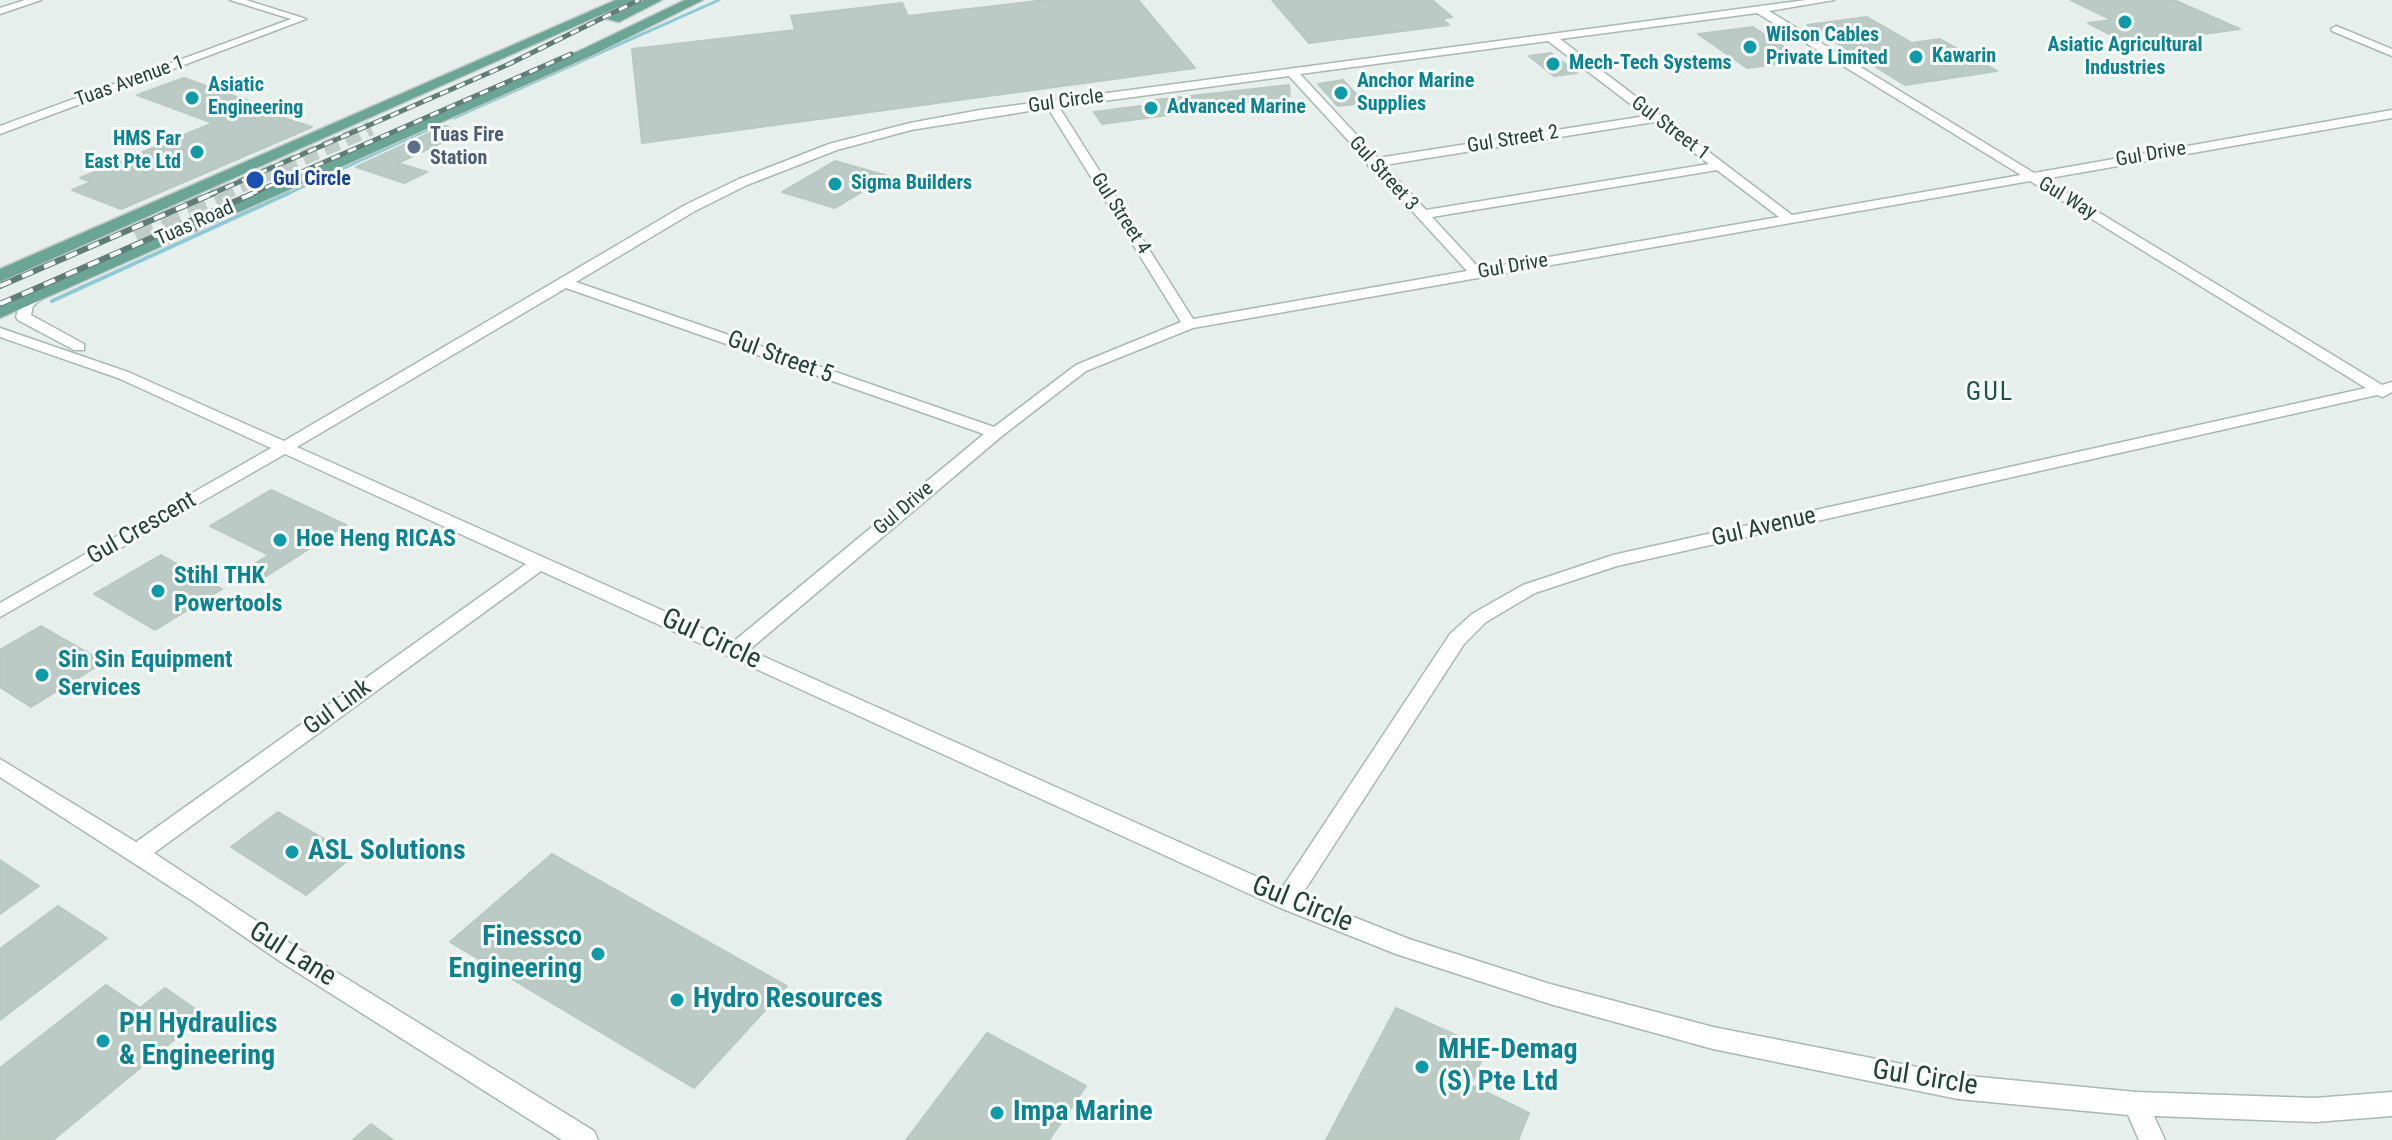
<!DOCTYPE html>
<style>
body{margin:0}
canvas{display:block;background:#e6efeb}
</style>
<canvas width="2392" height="1140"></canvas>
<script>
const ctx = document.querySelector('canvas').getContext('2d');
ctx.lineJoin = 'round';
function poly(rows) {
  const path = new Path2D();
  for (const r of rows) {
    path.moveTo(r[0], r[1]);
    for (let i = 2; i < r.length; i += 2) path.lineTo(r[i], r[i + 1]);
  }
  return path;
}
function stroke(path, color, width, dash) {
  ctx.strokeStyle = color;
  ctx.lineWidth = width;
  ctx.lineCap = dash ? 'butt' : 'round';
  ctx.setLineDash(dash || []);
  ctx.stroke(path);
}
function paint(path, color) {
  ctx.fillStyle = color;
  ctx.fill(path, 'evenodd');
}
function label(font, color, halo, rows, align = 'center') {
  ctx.font = font + ' "Roboto Condensed",sans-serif';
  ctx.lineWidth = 6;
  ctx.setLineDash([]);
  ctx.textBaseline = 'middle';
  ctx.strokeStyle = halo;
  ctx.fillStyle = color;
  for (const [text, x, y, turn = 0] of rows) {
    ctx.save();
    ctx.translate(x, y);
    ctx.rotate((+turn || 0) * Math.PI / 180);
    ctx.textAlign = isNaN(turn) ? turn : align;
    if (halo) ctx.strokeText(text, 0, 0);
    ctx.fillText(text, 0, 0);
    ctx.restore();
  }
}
const streamFar1 = poly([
 [454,118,719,0],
 [285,195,436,126]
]);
const stream = poly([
 [52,301,289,193]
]);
const building = poly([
 [1046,0,1138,0,1195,68,642,143,632,49,795,30,791,16,902,3,908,16,1046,0],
 [1272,0,1432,0,1452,17,1442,19,1449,25,1309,43,1272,0],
 [2071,0,2174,0,2240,29,2129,44,2088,23,2112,20,2071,0],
 [1867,17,1912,43,1940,39,1997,71,1905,85,1807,25,1867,17],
 [1753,27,1804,60,1747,68,1698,34,1753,27],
 [1551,53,1577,73,1554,76,1529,56,1551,53],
 [184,78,248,101,240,104,312,127,121,209,72,190,91,182,80,178,213,123,137,95,184,78],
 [1343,80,1364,103,1338,106,1318,84,1343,80],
 [1289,85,1290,96,1183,113,1102,124,1094,112,1149,105,1146,101,1289,85],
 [445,126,464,132,398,163,427,172,404,183,356,167,445,126],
 [835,161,888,176,835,208,782,192,835,161],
 [271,490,346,525,265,577,247,568,269,555,210,526,271,490],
 [161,555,222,589,155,630,94,594,161,555],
 [41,626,104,662,31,707,0,687,0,650,41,626],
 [278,812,353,856,306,895,231,847,278,812],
 [552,854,787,986,694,1088,450,942,552,854],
 [0,860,39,886,0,914,0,860],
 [58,906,107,938,0,1020,0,949,58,906],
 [106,985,140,1008,165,988,204,1015,53,1140,0,1140,0,1068,106,985],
 [1396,1008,1486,1049,1471,1085,1529,1113,1518,1140,1326,1140,1396,1008],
 [987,1033,1086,1086,1049,1140,906,1140,987,1033],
 [371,1124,393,1140,353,1140,371,1124]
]);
const primaryTunnelFar1 = poly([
 [219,195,371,128]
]);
const primaryTunnel = poly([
 [134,232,223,193]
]);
const minor = poly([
 [25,0,41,0,0,14,0,8,25,0],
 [230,0,246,0,306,19,0,134,0,126,291,19,230,0],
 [1806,0,1834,0,1769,11,2034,173,2392,110,2392,118,2044,179,2382,385,2392,382,2392,392,2383,397,2377,395,1617,566,1535,593,1486,622,1464,644,1301,896,1409,939,1550,984,1713,1027,1958,1075,2136,1092,2315,1098,2392,1092,2392,1116,2315,1122,2154,1116,2165,1140,2139,1140,2128,1115,1958,1099,1713,1049,1550,1004,1396,954,1278,907,541,571,154,853,297,948,594,1131,598,1140,562,1140,281,962,194,902,0,777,0,759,136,842,526,564,285,454,0,617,0,603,271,448,118,378,0,337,0,328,128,372,284,441,685,205,739,179,829,144,910,123,980,110,1806,0],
 [1757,13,2021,175,1792,215,1560,39,1757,13],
 [1548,41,1646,116,1378,158,1300,74,1548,41],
 [1289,76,1367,161,1368,166,1372,167,1467,271,1193,319,1059,107,1289,76],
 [1048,108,1181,322,1076,365,994,427,576,282,695,211,747,185,837,150,911,130,1048,108],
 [1654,122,1709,164,1426,210,1384,165,1654,122],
 [1717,170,1779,217,1480,269,1432,217,1717,170],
 [2030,181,2366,388,1613,555,1523,585,1472,614,1450,634,1282,888,749,650,1002,436,1086,371,1193,328,2030,181],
 [566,288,984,434,733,642,297,447,566,288],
 [2336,26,2392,49,2392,56,2332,31,2331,29,2336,26],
 [41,289,48,293,33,306,31,315,84,344,84,350,74,350,18,320,16,317,21,301,41,289]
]);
const primary = poly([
 [616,0,634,0,0,282,0,269,616,0],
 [644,0,662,0,619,22,607,19,644,0],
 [685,0,703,0,593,55,0,318,0,305,583,49,685,0]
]);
const railFar1 = poly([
 [209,195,507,65,639,0],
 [249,195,571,54]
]);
const rail = poly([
 [0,286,214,193],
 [0,304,254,193]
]);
const markers = [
 [2125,22,8,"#0f9aa8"],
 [1750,47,8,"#0f9aa8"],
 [1916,57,8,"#0f9aa8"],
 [1553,64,8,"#0f9aa8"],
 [1341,93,8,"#0f9aa8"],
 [192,98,8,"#0f9aa8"],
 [1151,108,8,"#0f9aa8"],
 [414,147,8,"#5c6f8a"],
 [197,152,8,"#0f9aa8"],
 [255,180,10,"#1a4fb4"],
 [835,184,8,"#0f9aa8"],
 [280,540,8,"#0f9aa8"],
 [158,591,8,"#0f9aa8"],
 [42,675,8,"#0f9aa8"],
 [292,852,8,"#0f9aa8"],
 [598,954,8,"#0f9aa8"],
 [677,1000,8,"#0f9aa8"],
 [103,1041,8,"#0f9aa8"],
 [1422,1067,8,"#0f9aa8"],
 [997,1113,8,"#0f9aa8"]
];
const farCulturenames = [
 ["Wilson Cables",1766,36],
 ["Private Limited",1766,59],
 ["Asiatic Agricultural",2125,46,"center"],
 ["Industries",2125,69,"center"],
 ["Kawarin",1932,57],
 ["Mech-Tech Systems",1569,64],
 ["Anchor Marine",1357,82],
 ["Supplies",1357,105],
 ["Asiatic",208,86],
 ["Engineering",208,109],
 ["Advanced Marine",1167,108],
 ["HMS Far",181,140,"right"],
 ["East Pte Ltd",181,163,"right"],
 ["Sigma Builders",851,184]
];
const farStreetnames = [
 ["Tuas Avenue 1",130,82,-20],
 ["Gul Circle",1066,102,-8],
 ["Gul Street 1",1670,129,37],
 ["Gul Street 2",1513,140,-9],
 ["Gul Drive",2151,155,-10],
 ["Gul Street 3",1383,174,48],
 ["Gul Way",2067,199,31],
 ["Gul Street 4",1120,214,57],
 ["Tuas Road",195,224,-24],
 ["Gul Drive",1513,267,-10],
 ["Gul Drive",904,509,-40]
];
const farServicenames = [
 ["Tuas Fire",430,136],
 ["Station",430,159]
];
const farTransitnames = [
 ["Gul Circle",273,180]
];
const streetNames = [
 ["Gul Street 5",780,358,20],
 ["Gul Avenue",1764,528,-13],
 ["Gul Crescent",142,529,-30],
 ["Gul Link",338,708,-36]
];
const cultureNames = [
 ["Hoe Heng RICAS",296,540],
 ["Stihl THK",174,577],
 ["Powertools",174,605],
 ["Sin Sin Equipment",58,661],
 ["Services",58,689]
];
const neighbourhoodNames = [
 ["GUL",1990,393]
];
const nearStreetnames = [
 ["Gul Circle",711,640,25],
 ["Gul Circle",1302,905,22],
 ["Gul Lane",292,955,32],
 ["Gul Circle",1925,1079,9]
];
const nearCulturenames = [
 ["ASL Solutions",308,852],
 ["Finessco",582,938,"right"],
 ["Engineering",582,970,"right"],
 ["Hydro Resources",693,1000],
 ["PH Hydraulics",119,1025],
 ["& Engineering",119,1057],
 ["MHE-Demag",1438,1051],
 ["(S) Pte Ltd",1438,1083],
 ["Impa Marine",1013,1113]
];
stroke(streamFar1, '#8ec9d4', 3);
stroke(stream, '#8ec9d4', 4);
paint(building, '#bbcac4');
stroke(building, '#b8c9c2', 2);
stroke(primaryTunnelFar1, '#bfccc8', 15, [15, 8]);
stroke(primaryTunnel, '#bfccc8', 19, [19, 10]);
stroke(minor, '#a8b8b2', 3);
stroke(primary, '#c2cac8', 3);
paint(minor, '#fff');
paint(primary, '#6aa596');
stroke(railFar1, '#5f7d75', 5);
stroke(rail, '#5f7d75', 6);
stroke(railFar1, '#f7fbf9', 3, [9]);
stroke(rail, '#f7fbf9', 4, [12]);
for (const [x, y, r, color] of markers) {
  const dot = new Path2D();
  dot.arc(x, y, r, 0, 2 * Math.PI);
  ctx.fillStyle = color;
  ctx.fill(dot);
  stroke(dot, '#f7fbf9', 3);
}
label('bold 20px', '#0d838f', '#f7fbf9', farCulturenames, 'left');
label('20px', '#24423a', '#f7fbf9', farStreetnames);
label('bold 20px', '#4e5e75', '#f7fbf9', farServicenames, 'left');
label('bold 20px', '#164399', '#f7fbf9', farTransitnames, 'left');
label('24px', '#24423a', '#f7fbf9', streetNames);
label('bold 24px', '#0d838f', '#f7fbf9', cultureNames, 'left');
ctx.letterSpacing = '2px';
label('26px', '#1f5548', '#f7fbf9', neighbourhoodNames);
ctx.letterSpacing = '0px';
label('28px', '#24423a', '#f7fbf9', nearStreetnames);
label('bold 28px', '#0d838f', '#f7fbf9', nearCulturenames, 'left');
</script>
